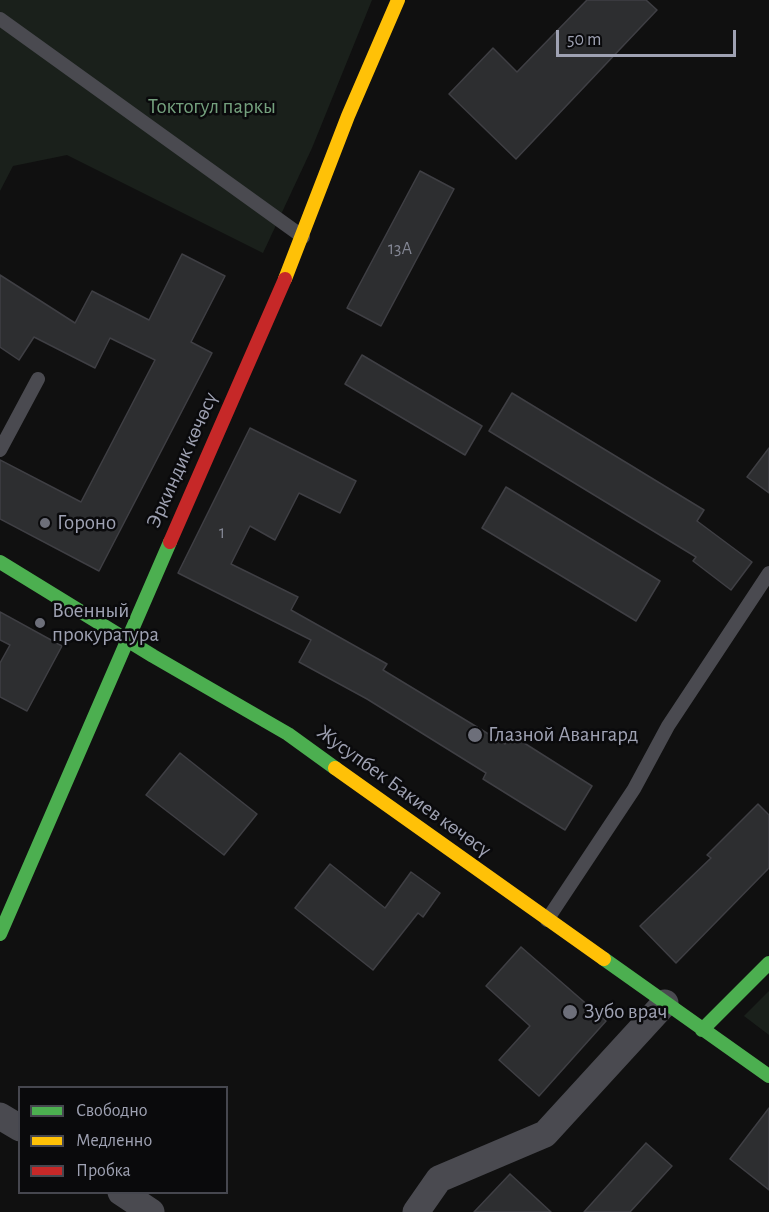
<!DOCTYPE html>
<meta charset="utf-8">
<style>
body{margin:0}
#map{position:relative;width:769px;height:1212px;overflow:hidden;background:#101010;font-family:"Alegreya Sans",sans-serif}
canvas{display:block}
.legend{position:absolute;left:18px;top:1086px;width:210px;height:108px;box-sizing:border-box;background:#0a0a0c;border:2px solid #46474f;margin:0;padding:8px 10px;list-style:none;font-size:18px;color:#9fa2b3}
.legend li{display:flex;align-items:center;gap:12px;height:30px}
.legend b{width:30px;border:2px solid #46474f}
.scale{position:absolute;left:556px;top:30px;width:180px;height:27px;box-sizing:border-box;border:3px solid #9fa2b3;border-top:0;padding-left:8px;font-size:18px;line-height:21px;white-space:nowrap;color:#9fa2b3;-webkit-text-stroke:4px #0a0a0c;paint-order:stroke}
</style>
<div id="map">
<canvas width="769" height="1212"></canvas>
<ul class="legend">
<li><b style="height:8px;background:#4caf50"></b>Свободно</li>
<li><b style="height:8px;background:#ffc107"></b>Медленно</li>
<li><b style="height:8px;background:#c62828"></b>Пробка</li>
</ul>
<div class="scale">50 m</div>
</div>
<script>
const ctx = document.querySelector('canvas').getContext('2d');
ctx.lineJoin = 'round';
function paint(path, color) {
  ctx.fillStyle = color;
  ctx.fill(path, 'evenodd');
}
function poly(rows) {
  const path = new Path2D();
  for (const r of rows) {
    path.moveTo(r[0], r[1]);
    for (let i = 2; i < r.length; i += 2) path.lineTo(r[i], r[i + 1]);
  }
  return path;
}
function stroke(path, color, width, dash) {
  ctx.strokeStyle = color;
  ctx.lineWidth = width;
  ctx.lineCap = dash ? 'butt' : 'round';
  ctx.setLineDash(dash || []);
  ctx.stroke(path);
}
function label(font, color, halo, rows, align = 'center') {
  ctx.font = font + ' "Alegreya Sans",sans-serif';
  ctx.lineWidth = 5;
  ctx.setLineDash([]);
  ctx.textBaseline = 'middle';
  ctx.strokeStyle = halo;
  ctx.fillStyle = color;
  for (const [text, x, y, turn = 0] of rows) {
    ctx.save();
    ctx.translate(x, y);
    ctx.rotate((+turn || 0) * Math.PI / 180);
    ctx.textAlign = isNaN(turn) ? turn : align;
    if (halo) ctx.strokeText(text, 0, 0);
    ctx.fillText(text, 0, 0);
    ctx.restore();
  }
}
const green = poly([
 [0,0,372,0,312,148,263,253,67,155,13,166,0,191],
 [769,991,769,1035,744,1016]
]);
const building = poly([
 [587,0,646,0,657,10,516,159,449,94,493,48,517,72,587,0],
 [420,171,454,189,381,326,347,308,420,171],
 [182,254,225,276,191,342,212,353,99,571,0,519,0,460,81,502,155,360,110,338,95,368,34,337,19,360,0,347,0,275,75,323,92,291,149,320,182,254],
 [362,355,482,426,465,455,345,384,362,355],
 [512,393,704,510,697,521,752,562,731,590,693,561,696,557,489,431,512,393],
 [250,428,356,481,340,513,299,493,275,540,250,526,231,564,298,597,291,610,387,664,383,670,505,744,510,734,592,786,565,830,483,779,486,773,367,699,299,662,311,640,178,573,250,428],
 [769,448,769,493,747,477,769,448],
 [506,487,660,581,636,621,482,528,506,487],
 [0,612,62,646,27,711,0,697,0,663,10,645,0,640,0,612],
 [180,753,257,814,224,855,146,795,180,753],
 [758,804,769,815,769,868,676,963,640,926,711,858,707,855,758,804],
 [330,864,385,908,411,872,440,893,423,917,418,913,373,970,295,908,330,864],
 [521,947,606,1021,539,1096,499,1060,530,1026,486,986,521,947],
 [769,1108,769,1190,730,1159,769,1108],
 [646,1143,672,1166,630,1212,584,1212,646,1143],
 [510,1174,551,1212,474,1212,510,1174]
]);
const lane = poly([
 [0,19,303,237],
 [0,450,38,379],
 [547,920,634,789,668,726,769,573]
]);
const street = poly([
 [0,1116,20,1128],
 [121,1192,151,1212],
 [416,1212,439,1179,545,1134,665,1003]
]);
const fast = poly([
 [0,562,153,656,288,734,335,768],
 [0,934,170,542],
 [604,959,769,1076],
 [702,1030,769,963]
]);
const slow = poly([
 [285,279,348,116,398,0],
 [335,768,604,959]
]);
const jam = poly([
 [170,542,285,279]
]);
const markers = [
 [45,523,6,"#6d6f7a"],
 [40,623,6,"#6d6f7a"],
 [475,735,8,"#6d6f7a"],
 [570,1012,8,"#6d6f7a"]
];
const numberNames = [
 ["13А",400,249],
 ["1",222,533]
];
const parkNames = [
 ["Токтогул паркы",212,107]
];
const streetNames = [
 ["Эркиндик көчөсү",182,460,-66],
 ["Жусупбек Бакиев көчөсү",404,791,36]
];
const poiNames = [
 ["Гороно",57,523],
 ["Военный",52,611],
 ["прокуратура",52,635],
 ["Глазной Авангард",488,735],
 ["Зубо врач",584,1012]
];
paint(green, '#1a201b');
paint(building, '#2d2e30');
stroke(building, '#3f3f44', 1.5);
stroke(lane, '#4a4a50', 14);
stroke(street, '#4a4a50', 27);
stroke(fast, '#4caf50', 14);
stroke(slow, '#ffc107', 14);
stroke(jam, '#c62828', 14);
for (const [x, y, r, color] of markers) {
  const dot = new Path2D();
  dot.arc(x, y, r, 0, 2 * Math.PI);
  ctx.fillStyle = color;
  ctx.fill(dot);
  stroke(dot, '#0a0a0c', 2);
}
label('18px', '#828592', null, numberNames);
label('21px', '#74a07d', '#0a0a0c', parkNames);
label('21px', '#9fa2b3', '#0a0a0c', streetNames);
label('21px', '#9fa2b3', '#0a0a0c', poiNames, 'left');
</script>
